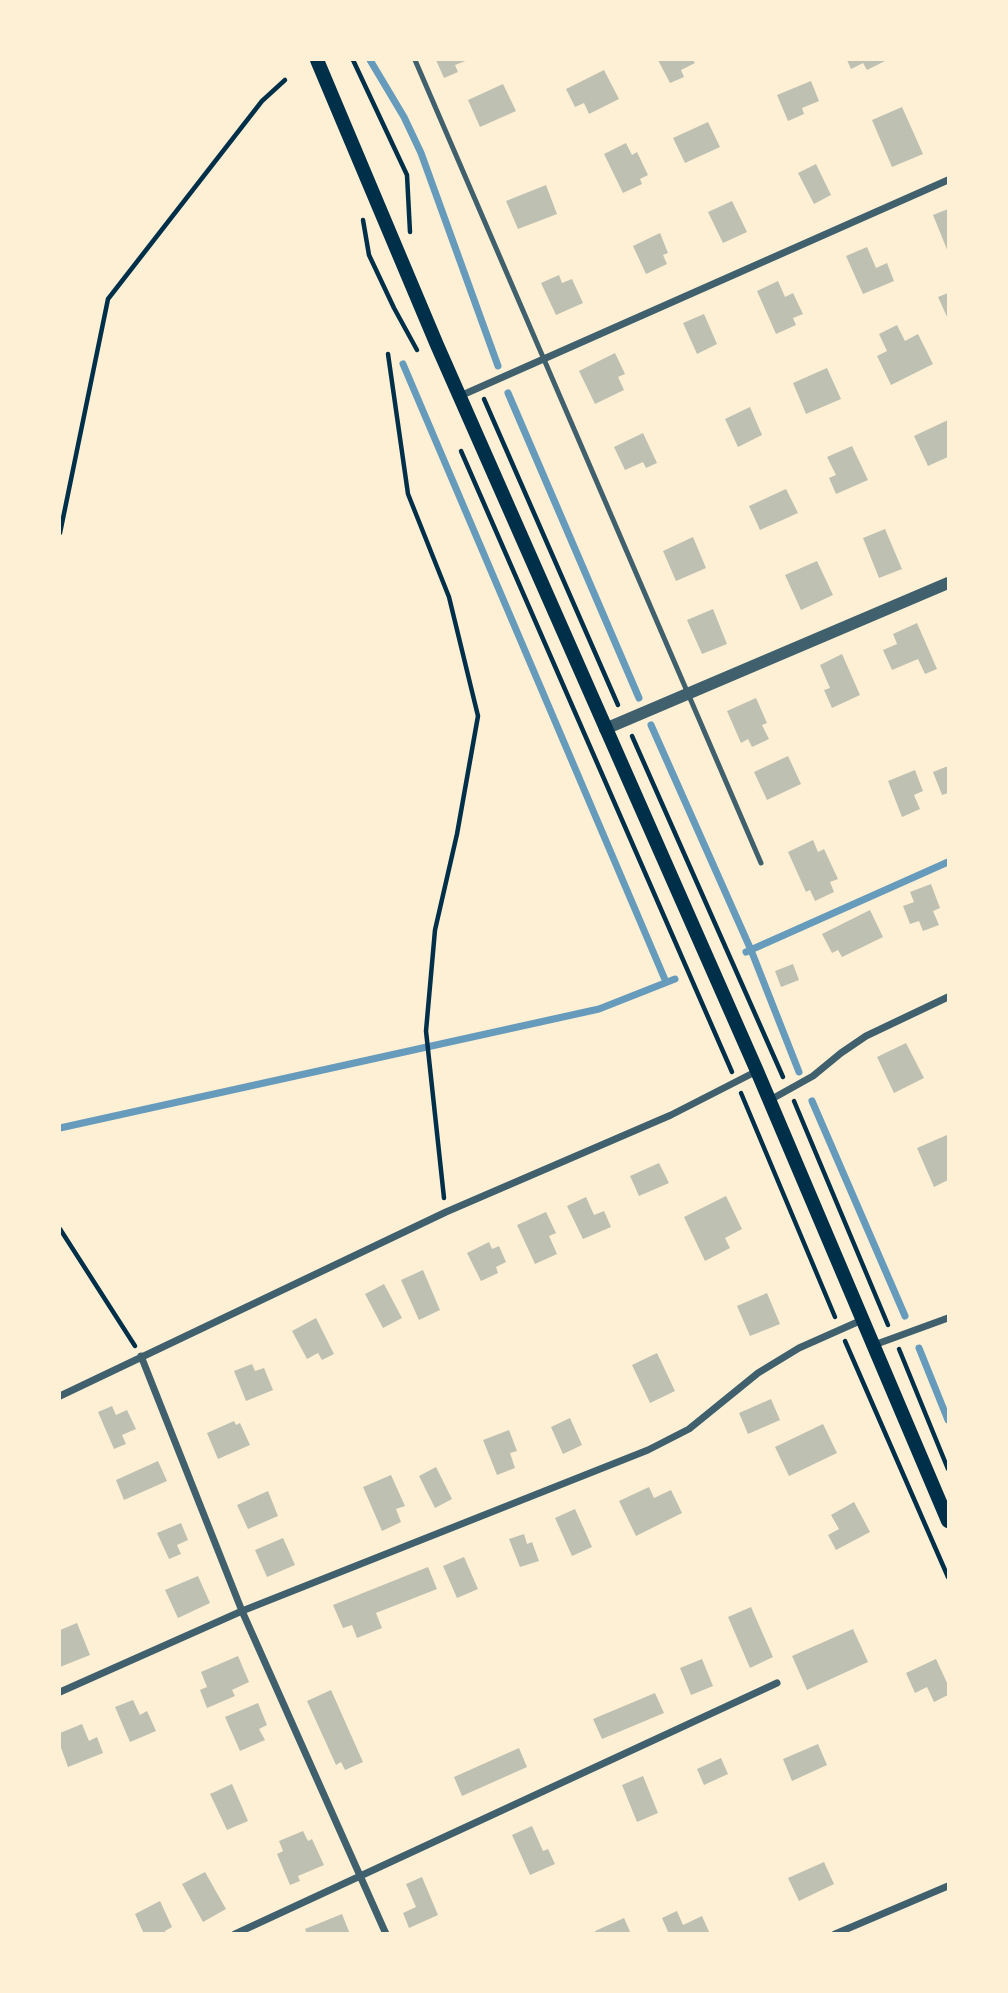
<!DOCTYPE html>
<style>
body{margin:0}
#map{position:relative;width:1008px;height:1993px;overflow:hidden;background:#fdf0d5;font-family:Commissioner,sans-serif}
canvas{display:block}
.frame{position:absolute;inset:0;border:61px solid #fdf0d5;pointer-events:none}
</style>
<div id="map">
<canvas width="1008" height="1993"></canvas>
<div class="frame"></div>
</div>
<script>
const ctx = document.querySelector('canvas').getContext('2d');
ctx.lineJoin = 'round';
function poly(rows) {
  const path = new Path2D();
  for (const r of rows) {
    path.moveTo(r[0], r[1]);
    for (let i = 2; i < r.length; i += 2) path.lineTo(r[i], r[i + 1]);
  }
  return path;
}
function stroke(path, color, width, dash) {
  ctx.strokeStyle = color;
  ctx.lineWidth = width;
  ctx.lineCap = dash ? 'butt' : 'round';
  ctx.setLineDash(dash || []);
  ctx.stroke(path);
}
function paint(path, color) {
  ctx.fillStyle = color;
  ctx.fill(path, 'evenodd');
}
const stream = poly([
 [370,60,404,117,421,153,498,366],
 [403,364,666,982],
 [508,393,639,698],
 [651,725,751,950,799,1072],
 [746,952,948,862],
 [812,1101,905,1316],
 [60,1128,599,1009,675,979],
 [919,1348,948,1420]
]);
const building = poly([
 [436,60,468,60,455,65,458,72,444,78],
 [658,60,693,60,695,63,681,70,684,77,670,83],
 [847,60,884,60,885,61,867,70,863,63,851,69],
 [604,70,619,99,589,114,584,103,575,107,566,89],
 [811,81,819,101,802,108,804,114,788,121,777,95],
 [503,84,516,111,480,127,468,100],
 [902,107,923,154,892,167,872,120],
 [708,122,720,147,685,163,673,138],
 [626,143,632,155,637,152,648,175,640,179,642,184,623,193,604,154],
 [816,164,831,195,814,204,798,173],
 [546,185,557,214,518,229,506,201],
 [732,201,747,232,723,243,708,212],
 [948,209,948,252,933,215],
 [660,233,668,253,663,255,667,264,646,274,633,246],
 [867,247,876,268,887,263,894,281,863,294,846,256],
 [559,275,562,283,572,279,583,303,556,315,541,283],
 [778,281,785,297,793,293,803,314,793,318,796,325,776,334,757,291],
 [948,293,948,319,938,297],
 [704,314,717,344,697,354,683,323],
 [897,325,905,341,918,334,933,364,891,385,877,356,887,351,879,334],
 [615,353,625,374,618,377,624,390,595,404,579,371],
 [827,368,841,399,806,414,793,383],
 [750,407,762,435,738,447,725,419],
 [948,420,948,457,928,466,914,436],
 [643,433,657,463,646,468,643,462,625,470,614,447],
 [852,446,868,480,836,494,829,478,836,475,827,457],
 [786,489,798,513,760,530,749,506],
 [885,529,902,569,879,578,863,538],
 [693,537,706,568,676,581,663,551],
 [817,561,833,595,801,610,785,575],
 [713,609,727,644,702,654,687,620],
 [917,623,937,669,925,674,918,659,892,670,883,650,897,644,893,634],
 [842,654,860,695,832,708,824,690,830,688,820,665],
 [756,698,767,723,762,725,769,739,752,747,748,739,741,743,727,711],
 [788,756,801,784,767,800,754,772],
 [948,766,948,793,942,795,933,772],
 [915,770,923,791,914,795,920,809,902,817,888,781],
 [813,840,818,852,824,849,838,879,830,882,834,892,815,901,810,890,806,892,788,852],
 [931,884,940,908,933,911,939,925,923,931,919,921,910,924,903,906,914,902,910,892],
 [870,910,883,937,842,957,838,950,832,953,822,934],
 [793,964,799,980,781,987,775,971],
 [906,1043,924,1078,894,1093,877,1057],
 [947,1135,948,1180,934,1187,917,1148],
 [659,1163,669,1183,639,1196,630,1176],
 [726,1196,742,1229,725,1238,730,1248,705,1261,684,1217],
 [586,1197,594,1215,604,1211,611,1227,583,1239,567,1206],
 [546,1212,556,1233,549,1236,557,1254,535,1264,517,1225],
 [489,1242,492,1249,499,1246,506,1262,496,1267,498,1273,481,1281,467,1253],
 [423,1270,440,1310,419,1320,401,1280],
 [384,1284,402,1318,383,1328,365,1294],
 [767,1293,780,1324,750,1336,737,1306],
 [316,1318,334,1354,322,1360,318,1353,307,1359,292,1331],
 [657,1353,675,1391,650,1403,632,1365],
 [252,1364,255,1371,264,1368,273,1390,246,1401,234,1371],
 [771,1399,780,1420,748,1434,739,1413],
 [112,1406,116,1415,127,1410,136,1429,122,1435,126,1444,114,1449,98,1412],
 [570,1418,582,1445,563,1454,551,1427],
 [234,1421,236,1425,240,1423,250,1445,218,1459,207,1433],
 [823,1424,837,1453,789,1476,775,1447],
 [509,1430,517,1451,510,1453,515,1468,497,1475,483,1440],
 [158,1461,167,1481,124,1500,116,1480],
 [436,1467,452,1499,435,1508,419,1476],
 [391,1475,405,1506,396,1509,401,1522,382,1531,363,1487],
 [649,1487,654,1498,671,1490,682,1513,636,1536,619,1501],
 [268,1491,278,1516,248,1529,237,1505],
 [854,1502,870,1532,836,1550,828,1535,839,1529,831,1515],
 [575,1509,592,1547,572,1556,555,1518],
 [181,1523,188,1540,177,1545,181,1554,169,1559,157,1533],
 [524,1534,527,1544,532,1542,539,1561,520,1567,509,1539],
 [283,1538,295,1565,267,1577,255,1550],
 [464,1557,478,1589,457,1598,443,1566],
 [428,1567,437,1589,376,1613,382,1628,357,1638,352,1625,343,1628,333,1605],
 [198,1576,210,1603,178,1618,165,1590],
 [751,1607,773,1657,750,1668,728,1617],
 [77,1623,90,1655,60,1667,60,1630],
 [853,1629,868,1662,807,1690,792,1656],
 [238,1656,249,1682,232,1690,235,1696,207,1708,200,1690,207,1687,201,1672],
 [702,1659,713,1686,691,1695,680,1668],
 [936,1659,948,1685,948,1695,934,1702,927,1687,915,1693,906,1673],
 [331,1690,363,1762,345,1770,341,1762,336,1765,307,1701],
 [655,1693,664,1713,602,1739,593,1719],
 [133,1700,140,1715,147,1711,156,1731,130,1742,115,1707],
 [258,1703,267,1725,259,1729,265,1740,240,1751,225,1717],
 [82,1724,89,1741,97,1737,103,1753,68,1767,60,1745,60,1733],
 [818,1744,827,1765,792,1781,783,1759],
 [519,1748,527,1767,462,1796,454,1777],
 [721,1758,728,1774,704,1785,697,1769],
 [643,1776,658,1813,637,1822,622,1785],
 [232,1784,248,1821,227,1830,210,1794],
 [532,1826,543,1851,548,1849,555,1864,530,1875,512,1835],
 [303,1831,308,1841,312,1839,324,1865,298,1876,300,1881,290,1885,277,1854,283,1851,279,1841],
 [824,1862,834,1884,799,1901,788,1878],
 [205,1872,226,1909,203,1922,182,1884],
 [422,1877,438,1915,409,1928,403,1913,416,1907,406,1884],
 [160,1901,172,1927,165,1931,166,1934,144,1934,135,1914],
 [677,1911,683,1925,702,1916,710,1934,669,1934,662,1918],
 [342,1914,350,1934,307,1934,305,1929],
 [624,1918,631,1934,596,1934,595,1931]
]);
const path = poly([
 [353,60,407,175,410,232],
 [363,220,369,255,394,308,417,350],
 [388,354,408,494,449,597,478,716,457,834,435,930,426,1031,444,1198],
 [484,399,618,705],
 [461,451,732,1072],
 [60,533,108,299,262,101,285,80],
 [632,736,783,1077],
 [741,1093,835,1317],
 [794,1101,888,1325],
 [60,1229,135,1346],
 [845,1341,948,1577],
 [899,1349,948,1469]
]);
const service = poly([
 [415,60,761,863]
]);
const minor = poly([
 [460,396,948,180],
 [770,1100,813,1076,841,1053,866,1036,948,997],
 [874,1345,948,1318],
 [141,1356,242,1611,386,1934],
 [60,1396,446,1212,671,1115,757,1071],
 [60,1692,242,1611,648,1450,689,1429,758,1373,799,1348,862,1320],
 [235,1934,777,1683],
 [835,1934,948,1886]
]);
const tertiary = poly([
 [605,729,948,583]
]);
const secondary = poly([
 [317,60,437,345,757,1071,948,1521]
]);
stroke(stream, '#669bbc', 7);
paint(building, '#bec0b2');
stroke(path, '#003049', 4.5);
stroke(service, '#3f606c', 5);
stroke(minor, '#3f606c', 7);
stroke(tertiary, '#3f606c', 12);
stroke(secondary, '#003049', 14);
</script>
